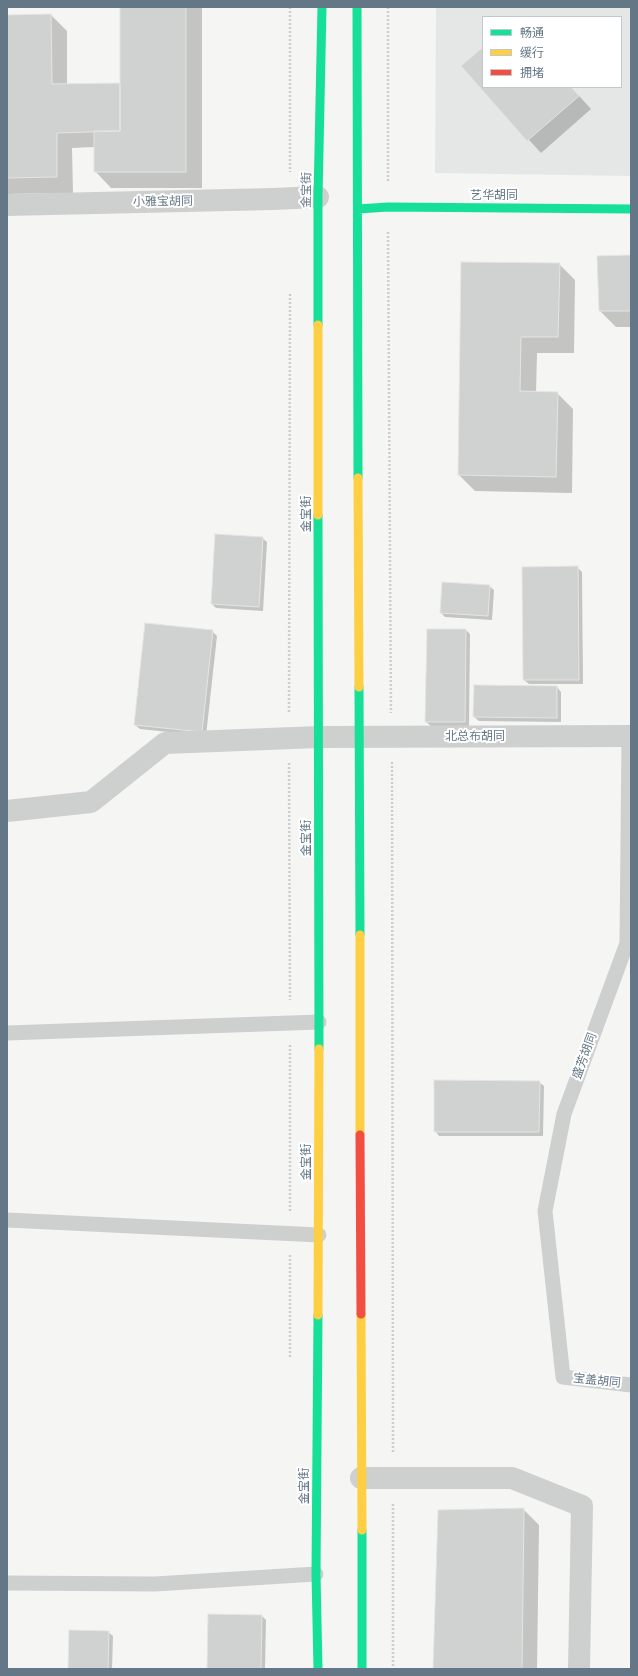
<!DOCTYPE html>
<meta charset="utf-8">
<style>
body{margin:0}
#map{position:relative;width:638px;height:1676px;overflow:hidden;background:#f5f5f3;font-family:"Space Grotesk","Noto Sans SC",sans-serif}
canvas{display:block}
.frame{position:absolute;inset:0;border:8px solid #637786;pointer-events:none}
.legend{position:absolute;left:482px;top:16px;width:140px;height:72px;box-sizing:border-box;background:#fff;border:1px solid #c1c9cf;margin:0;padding:5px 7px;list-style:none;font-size:12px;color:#637786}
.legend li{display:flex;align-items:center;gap:8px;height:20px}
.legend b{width:20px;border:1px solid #c1c9cf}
</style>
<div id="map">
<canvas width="638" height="1676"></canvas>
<div class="frame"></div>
<ul class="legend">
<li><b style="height:5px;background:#16e098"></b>畅通</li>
<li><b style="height:5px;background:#ffcf43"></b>缓行</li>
<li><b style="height:5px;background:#f24e42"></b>拥堵</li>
</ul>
</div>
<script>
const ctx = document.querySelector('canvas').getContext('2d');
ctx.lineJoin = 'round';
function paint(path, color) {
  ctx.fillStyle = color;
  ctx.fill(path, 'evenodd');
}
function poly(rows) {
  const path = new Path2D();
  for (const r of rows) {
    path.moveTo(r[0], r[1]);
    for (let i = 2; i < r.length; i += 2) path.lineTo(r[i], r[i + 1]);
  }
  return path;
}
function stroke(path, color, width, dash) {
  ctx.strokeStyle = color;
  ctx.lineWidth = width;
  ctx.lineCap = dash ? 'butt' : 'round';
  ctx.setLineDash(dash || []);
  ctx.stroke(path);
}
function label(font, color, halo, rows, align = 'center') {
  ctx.font = font + ' "Space Grotesk","Noto Sans SC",sans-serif';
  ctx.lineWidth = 4;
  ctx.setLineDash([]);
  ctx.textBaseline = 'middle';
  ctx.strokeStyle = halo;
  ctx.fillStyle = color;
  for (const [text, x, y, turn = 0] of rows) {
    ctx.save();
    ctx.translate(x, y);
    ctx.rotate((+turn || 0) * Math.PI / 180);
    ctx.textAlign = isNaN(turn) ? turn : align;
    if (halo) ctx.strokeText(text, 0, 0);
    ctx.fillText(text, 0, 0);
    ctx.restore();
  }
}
const built = poly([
 [436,7,631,7,631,176,435,173],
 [483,17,621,17,621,87,483,87]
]);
const shadow = poly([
 [121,7,202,7,202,188,111,188,95,171,95,147,72,148,73,193,7,194,7,16,51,15,67,31,67,85,121,84],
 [483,48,483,87,571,87,591,109,541,153,462,66],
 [631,256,631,327,616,327,600,311],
 [462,263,559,264,575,280,574,353,537,353,536,393,557,393,573,409,572,493,475,491,459,475],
 [262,538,267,542,263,611,216,608,212,604],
 [577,567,582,572,583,684,529,684,524,680],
 [489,586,494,590,492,620,445,617,441,613],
 [466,630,470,634,469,726,431,726,426,722],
 [212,631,217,636,206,736,140,729,135,725],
 [557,687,561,692,561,722,479,721,474,717],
 [539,1082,544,1086,543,1136,439,1136,435,1131],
 [523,1509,539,1525,537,1669,434,1669],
 [262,1616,266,1620,265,1669,208,1669],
 [108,1632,113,1636,112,1669,69,1669]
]);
const building = poly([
 [120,7,186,7,186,172,94,172,94,131,120,131,120,7],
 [51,14,52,84,120,83,120,131,57,133,57,177,7,178,7,15,51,14],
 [483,47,483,87,571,87,579,96,527,141,461,66,483,47],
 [631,255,631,311,599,311,597,256,631,255],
 [461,262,560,263,558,337,521,337,520,391,558,392,556,477,458,475,461,262],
 [215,534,263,537,259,607,211,604,215,534],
 [578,566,579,680,523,680,522,567,578,566],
 [442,582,490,585,488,616,440,613,442,582],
 [145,623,213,630,202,732,134,725,145,623],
 [427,629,466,629,465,722,425,722,427,629],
 [474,685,557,686,557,718,473,717,474,685],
 [434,1080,540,1081,539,1132,434,1132,434,1080],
 [524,1508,522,1669,433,1669,438,1510,524,1508],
 [208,1614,262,1615,261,1669,207,1669,208,1614],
 [69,1630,109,1631,108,1669,68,1669,69,1630]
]);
const path = poly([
 [290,7,290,172],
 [388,7,388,183],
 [388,232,391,713],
 [289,712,290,293],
 [392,762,393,1453],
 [289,763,290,1000],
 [290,1045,290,1212],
 [290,1255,290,1358],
 [393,1504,393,1669]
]);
const lane = poly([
 [629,736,627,943,564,1114,545,1211,563,1377,631,1385],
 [7,1033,319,1022],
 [7,1220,319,1235],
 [7,1583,155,1584,316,1574]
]);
const street = poly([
 [7,205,273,199,318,197],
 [7,811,91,802,165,743,319,737,631,736],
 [361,1478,512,1478,582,1506,579,1669]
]);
const fast = poly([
 [357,7,358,478],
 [358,209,388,207,631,209],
 [318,325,318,197,322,7],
 [318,515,319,1049],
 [359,687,360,935],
 [362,1530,362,1669],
 [318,1669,316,1574,318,1315]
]);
const slow = poly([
 [318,325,318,515],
 [358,478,359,687],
 [360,935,360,1135],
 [361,1314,362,1530],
 [318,1315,319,1049]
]);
const jam = poly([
 [360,1135,361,1314]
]);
const streetNames = [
 ["金宝街",307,190,-89],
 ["艺华胡同",494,196],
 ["小雅宝胡同",163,202,-1],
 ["金宝街",307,514,-90],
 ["北总布胡同",475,737],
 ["金宝街",307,838,-90],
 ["盛芳胡同",585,1056,-70],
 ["金宝街",307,1162,-90],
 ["宝盖胡同",597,1381,6],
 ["金宝街",305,1486,-90]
];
paint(built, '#e5e7e6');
paint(shadow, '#0003');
paint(building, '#d0d1d1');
stroke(building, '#e4e4e3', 1);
stroke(path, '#cccdcd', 2.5, [2, 2]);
stroke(lane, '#ced0d0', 15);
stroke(street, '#ced0d0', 22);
stroke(fast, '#16e098', 9);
stroke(slow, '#ffcf43', 9);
stroke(jam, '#f24e42', 9);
label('12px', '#637786', '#fff', streetNames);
</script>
